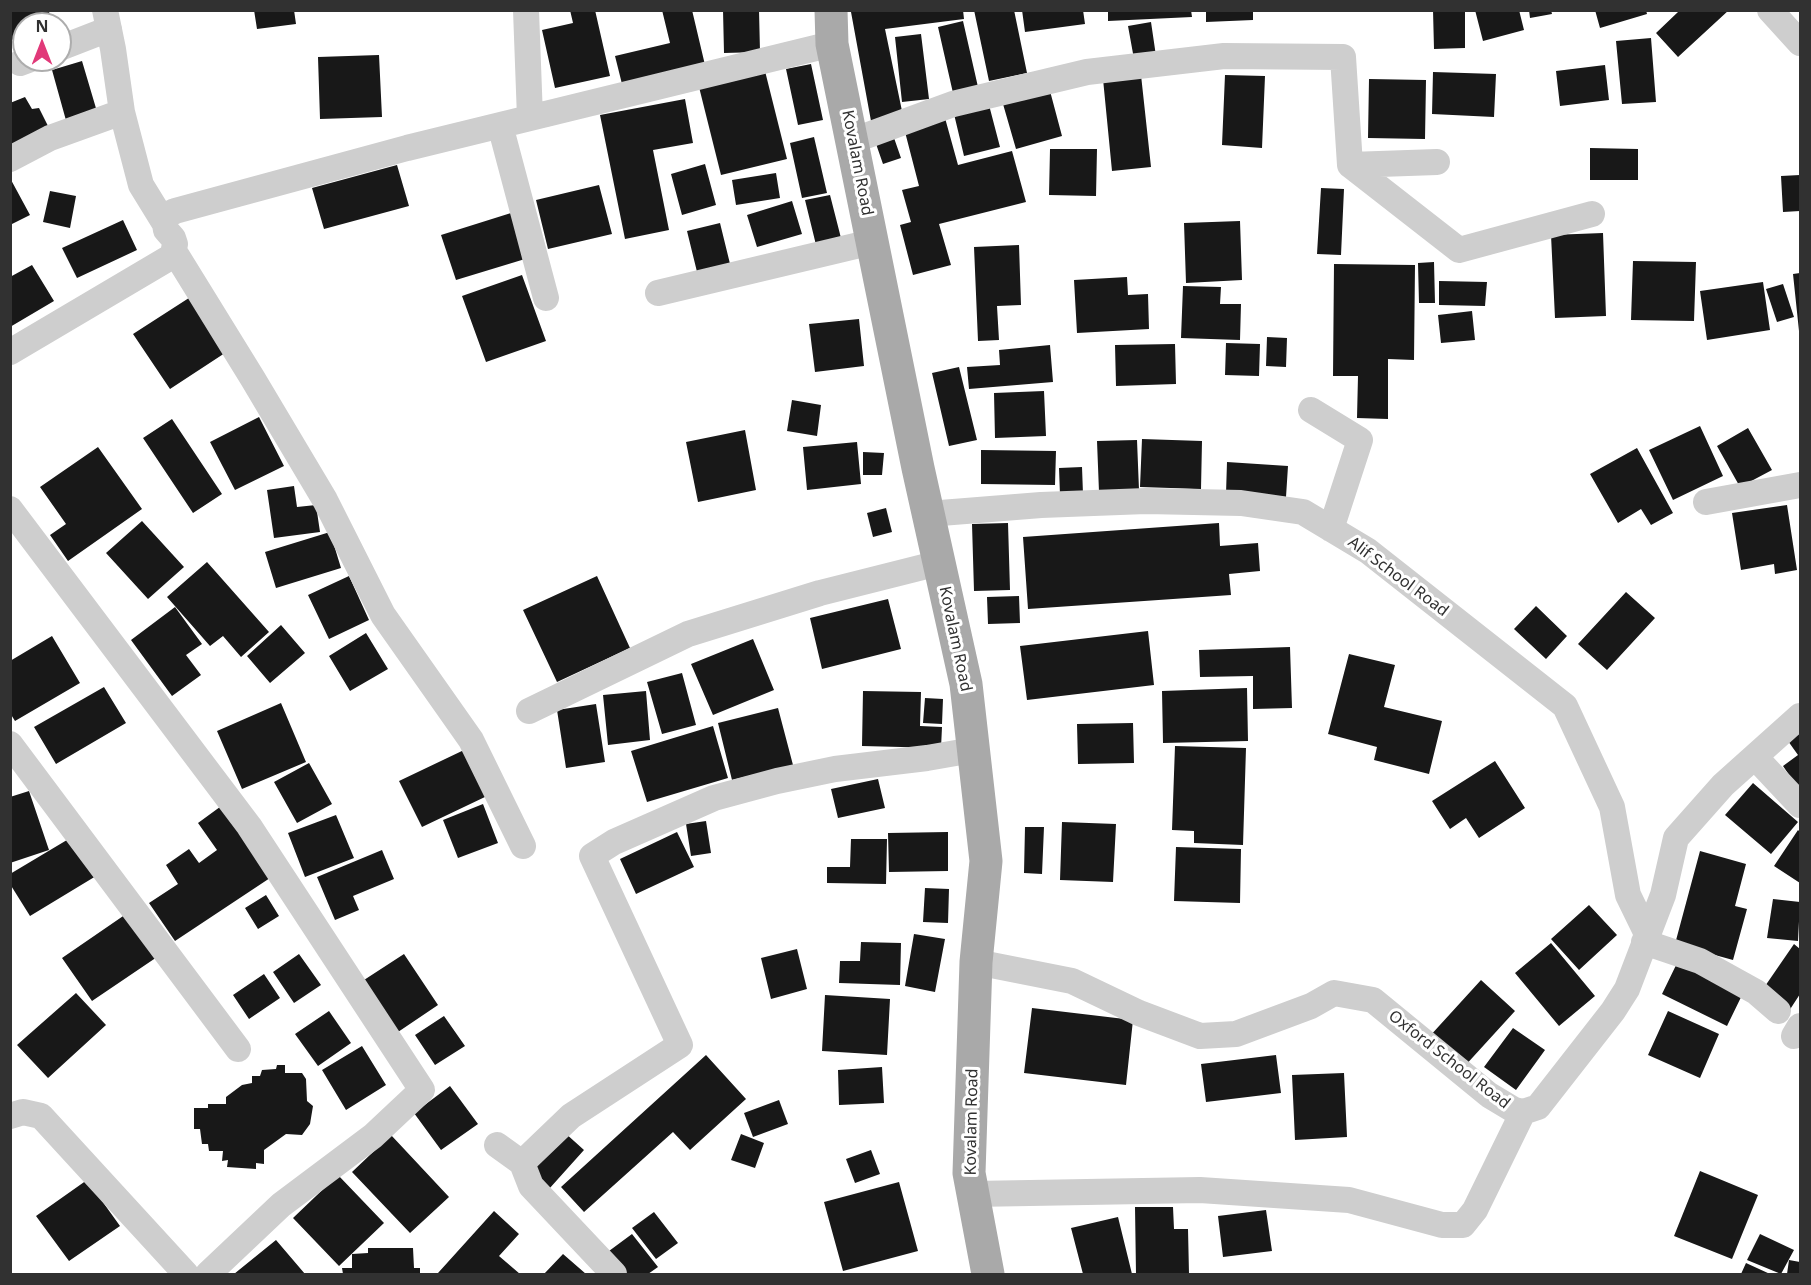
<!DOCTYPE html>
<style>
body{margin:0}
#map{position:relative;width:1811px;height:1285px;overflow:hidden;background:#fff;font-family:"Noto Sans",sans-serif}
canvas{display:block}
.frame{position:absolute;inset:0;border:12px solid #313131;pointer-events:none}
.north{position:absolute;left:12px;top:12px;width:60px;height:60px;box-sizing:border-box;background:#fff;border:2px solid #adadad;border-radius:50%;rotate:0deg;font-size:16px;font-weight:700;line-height:24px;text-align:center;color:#313131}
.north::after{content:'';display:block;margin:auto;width:21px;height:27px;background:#e13979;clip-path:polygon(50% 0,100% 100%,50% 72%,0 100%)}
</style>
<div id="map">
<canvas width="1811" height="1285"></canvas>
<div class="frame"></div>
<div class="north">N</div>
</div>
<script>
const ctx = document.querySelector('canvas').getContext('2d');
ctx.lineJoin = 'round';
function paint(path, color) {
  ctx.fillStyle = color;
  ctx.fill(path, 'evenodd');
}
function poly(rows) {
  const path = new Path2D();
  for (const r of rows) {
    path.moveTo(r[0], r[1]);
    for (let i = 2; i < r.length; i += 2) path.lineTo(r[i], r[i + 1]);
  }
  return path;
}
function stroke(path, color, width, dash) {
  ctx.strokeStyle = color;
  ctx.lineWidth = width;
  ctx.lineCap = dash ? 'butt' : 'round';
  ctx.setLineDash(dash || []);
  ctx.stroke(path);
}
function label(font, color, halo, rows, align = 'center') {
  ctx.font = font + ' "Noto Sans",sans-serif';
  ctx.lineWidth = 6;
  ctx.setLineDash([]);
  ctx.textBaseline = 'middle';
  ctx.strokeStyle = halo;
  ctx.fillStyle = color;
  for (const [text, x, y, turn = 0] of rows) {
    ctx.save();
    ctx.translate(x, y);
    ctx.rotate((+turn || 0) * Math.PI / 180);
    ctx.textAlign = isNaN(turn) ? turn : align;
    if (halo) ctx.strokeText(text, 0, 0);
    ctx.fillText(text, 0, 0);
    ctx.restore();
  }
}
const building = poly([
 [10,10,48,10,53,20,44,24,24,24,24,34,10,41],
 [254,10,294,10,296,24,257,29],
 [570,10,595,10,610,76,555,88,542,30,573,23],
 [662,10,692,10,705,65,622,84,615,56,670,43],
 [723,10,759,10,760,52,724,53],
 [866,10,963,10,964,19,885,29,902,111,871,121,851,12],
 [974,10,1014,10,1027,73,989,81],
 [1022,10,1083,10,1085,24,1025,32],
 [1108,10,1191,10,1192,17,1108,21],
 [1206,10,1253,10,1253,20,1206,22],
 [1433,10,1465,10,1465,48,1434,49],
 [1475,10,1519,10,1524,30,1483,41],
 [1529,10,1551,10,1552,14,1530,18],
 [1595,10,1646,10,1647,14,1600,28],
 [1676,10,1729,10,1678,57,1656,33,1678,12],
 [963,21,978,87,953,93,938,27],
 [1151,22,1156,56,1134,59,1128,26],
 [921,34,929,99,902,102,895,37],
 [1651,38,1656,102,1622,104,1616,41],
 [379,55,382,117,320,119,318,57],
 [82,61,98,115,67,124,52,70],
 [811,64,823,120,798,125,786,69],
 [1605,65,1609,100,1560,106,1556,71],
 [765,71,787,159,721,175,699,87],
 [1433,72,1496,74,1494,117,1432,114],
 [1141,75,1151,167,1112,171,1103,79],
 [1225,75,1265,76,1262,148,1222,145],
 [1369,79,1426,80,1425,139,1368,138],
 [1050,91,1062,136,1016,149,1003,104],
 [25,97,32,109,39,108,49,128,10,146,10,103],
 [685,99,693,143,653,150,669,230,625,239,600,115],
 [989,105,1000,147,964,156,954,114],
 [945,118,958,165,1012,151,1026,202,939,224,951,265,913,275,900,225,911,222,902,190,919,186,904,128],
 [893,135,901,158,883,164,875,141],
 [814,137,827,193,802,198,790,143],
 [1590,148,1638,149,1638,180,1590,180],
 [1050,149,1097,149,1096,196,1049,195],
 [705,164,716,205,682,215,671,174],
 [397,165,409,206,324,229,312,188],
 [776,173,780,198,736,205,732,180],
 [1800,175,1800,211,1783,212,1781,176],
 [10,178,30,215,10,225],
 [599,185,612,234,548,249,536,200],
 [1321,188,1344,189,1341,255,1317,254],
 [50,191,76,196,70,228,43,222],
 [830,195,842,242,817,249,805,200],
 [792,201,802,234,757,247,747,215],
 [511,213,525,259,456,280,441,235],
 [123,220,137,250,77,278,62,248],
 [1240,221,1242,280,1186,283,1184,223],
 [720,223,732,272,699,280,687,231],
 [1603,233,1606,316,1555,318,1551,235],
 [1019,245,1021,305,997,306,999,340,978,341,974,247],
 [1633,261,1696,262,1694,321,1631,320],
 [1434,262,1435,303,1419,303,1418,263],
 [1334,264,1415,265,1414,360,1388,359,1388,419,1357,418,1358,376,1333,376],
 [32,265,54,301,10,327,10,277],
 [1800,273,1800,331,1799,331,1793,274],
 [522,275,546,341,486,362,462,296],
 [1127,277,1128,295,1148,294,1149,329,1077,333,1074,280],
 [1439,281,1487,282,1485,306,1439,305],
 [1763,282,1770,330,1707,340,1700,291],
 [1783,284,1794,317,1777,322,1766,289],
 [1183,286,1221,287,1220,304,1241,304,1240,340,1181,338],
 [192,296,228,351,170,389,133,334],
 [1472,311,1475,340,1441,343,1438,315],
 [859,319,864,366,815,372,809,324],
 [1267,337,1287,338,1286,367,1266,366],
 [1226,343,1260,344,1259,376,1225,375],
 [1175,344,1176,384,1116,386,1115,345],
 [1050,345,1053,382,969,389,967,367,1000,365,999,350],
 [959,367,977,440,949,446,932,373],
 [1044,391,1046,436,995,438,994,393],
 [792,400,821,405,817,436,787,431],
 [259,417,284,466,235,490,210,442],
 [172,419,222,494,193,513,143,438],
 [1700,426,1723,476,1673,500,1649,450],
 [1748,428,1772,470,1740,487,1717,446],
 [745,430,756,490,698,502,686,442],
 [1142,439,1202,441,1201,489,1140,487],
 [1137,440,1139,490,1099,492,1097,441],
 [857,442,861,484,807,490,803,447],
 [98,447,142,509,68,561,50,535,66,524,40,487],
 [1637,448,1673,513,1651,525,1641,509,1618,523,1590,474],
 [981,450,1056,451,1055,485,981,484],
 [863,452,884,453,882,475,863,475],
 [1227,462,1288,466,1286,497,1226,494],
 [1082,467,1083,494,1060,495,1059,468],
 [294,486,297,507,316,505,320,532,274,538,267,490],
 [1787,505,1797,570,1775,574,1774,564,1741,570,1732,513],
 [886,508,892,532,873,537,867,513],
 [142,521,184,567,148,599,106,553],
 [1008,523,1010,590,974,591,972,524],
 [1219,523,1220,546,1258,543,1260,571,1229,574,1231,595,1028,609,1023,537],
 [330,532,341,568,276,588,265,552],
 [207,562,269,632,241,657,223,636,210,646,167,597],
 [349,576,369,620,329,639,308,595],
 [597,576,630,648,557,682,523,610],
 [1626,592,1655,618,1607,670,1578,644],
 [1019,596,1020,623,988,624,987,597],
 [888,599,901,649,822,669,810,618],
 [1536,606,1567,636,1546,659,1514,629],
 [175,607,202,644,186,655,201,675,172,696,131,640],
 [281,625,305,653,270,683,247,656],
 [1148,631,1154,685,1027,700,1020,646],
 [366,633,388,669,350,691,329,656],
 [52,636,80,683,15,721,10,713,10,661],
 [753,639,774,690,713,715,691,664],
 [1290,647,1292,708,1253,709,1253,676,1200,677,1199,650],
 [1349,654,1395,665,1384,707,1442,721,1429,774,1374,760,1377,747,1328,734],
 [682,673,696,725,662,734,647,682],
 [104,687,126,723,56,764,34,727],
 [1247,688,1248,741,1163,743,1162,691],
 [646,691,650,740,608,745,603,695],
 [863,691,921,692,920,726,942,727,941,748,862,746],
 [925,698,943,699,942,724,923,723],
 [281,703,306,762,242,789,217,731],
 [596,704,605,762,566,768,557,710],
 [778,708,793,765,732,780,718,723],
 [1133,723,1134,763,1078,764,1077,724],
 [713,726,728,778,647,802,631,751],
 [1800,733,1800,791,1783,766,1798,755,1788,741],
 [1175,746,1246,748,1243,845,1194,843,1194,831,1172,830],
 [464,750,487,796,422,827,399,781],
 [1495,761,1525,808,1479,838,1466,818,1450,829,1432,801],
 [309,763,332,804,297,823,274,782],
 [878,779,885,808,838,818,831,789],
 [1753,783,1798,822,1771,854,1725,815],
 [29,791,49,850,10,863,10,797],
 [224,804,273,876,175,941,149,903,178,884,166,865,189,849,199,863,217,850,198,823],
 [483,804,498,843,458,858,443,820],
 [336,815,354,858,305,877,288,833],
 [706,821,711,853,691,856,686,824],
 [1062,822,1116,824,1113,882,1060,880],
 [1025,827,1044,827,1042,874,1024,873],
 [1798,830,1800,832,1800,883,1774,866],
 [677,832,694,867,636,894,620,859],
 [948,832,948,871,889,872,888,833],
 [77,834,101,873,30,916,10,884,10,874],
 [851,839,887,839,886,884,827,883,827,867,850,867],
 [1176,847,1241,849,1240,903,1174,901],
 [382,850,394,879,353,896,359,910,335,920,317,877],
 [1700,851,1746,864,1735,906,1747,909,1733,960,1675,944],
 [925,888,949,889,948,923,923,922],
 [266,895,279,916,258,929,245,908],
 [1773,899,1800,902,1798,941,1767,938],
 [1589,905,1617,935,1579,970,1551,939],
 [129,912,160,955,92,1001,62,958],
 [914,934,945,939,935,992,905,986],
 [861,942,901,943,900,985,839,983,840,961,860,961],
 [1551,943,1595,996,1559,1026,1515,973],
 [1794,944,1800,949,1800,994,1789,1011,1761,992],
 [797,949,807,989,771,999,761,958],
 [299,954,321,985,294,1003,273,972],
 [404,954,438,1005,398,1032,364,980],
 [1680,957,1745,989,1727,1026,1662,994],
 [264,974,280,998,249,1019,233,995],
 [1481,980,1515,1011,1463,1068,1429,1037],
 [76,993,106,1025,48,1078,17,1045],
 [825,995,890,999,887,1055,822,1051],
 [1032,1008,1133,1020,1126,1085,1024,1073],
 [329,1011,351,1043,318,1066,295,1034],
 [1668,1011,1719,1034,1700,1078,1648,1055],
 [444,1016,465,1046,435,1065,415,1035],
 [1513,1028,1545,1050,1516,1090,1484,1067],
 [362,1046,386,1085,346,1110,322,1070],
 [706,1055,746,1099,690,1150,673,1132,584,1212,561,1187],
 [1276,1055,1281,1093,1206,1102,1201,1064],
 [277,1065,285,1065,285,1073,302,1073,306,1079,307,1101,313,1106,310,1124,302,1135,286,1134,264,1150,264,1164,256,1163,256,1169,227,1167,228,1160,222,1161,223,1151,209,1151,208,1144,202,1144,200,1129,194,1129,194,1108,208,1108,208,1104,226,1104,226,1097,242,1085,252,1083,252,1076,260,1076,262,1070,276,1069],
 [882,1067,884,1103,839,1105,838,1070],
 [1344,1073,1347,1137,1295,1140,1292,1075],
 [450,1086,478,1124,441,1150,414,1113],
 [779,1100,788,1124,753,1137,744,1113],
 [564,1132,584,1150,549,1189,528,1171],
 [741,1134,764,1143,755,1168,731,1160],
 [391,1135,449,1197,410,1233,352,1172],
 [871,1150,880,1174,855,1183,846,1159],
 [1700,1171,1758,1195,1732,1259,1674,1236],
 [338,1175,384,1223,339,1266,293,1218],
 [87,1180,120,1226,69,1261,36,1216],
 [899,1182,918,1251,843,1271,824,1202],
 [1135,1207,1173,1207,1174,1229,1188,1229,1189,1274,1136,1274],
 [1266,1210,1272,1251,1223,1257,1218,1216],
 [494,1211,519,1234,499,1256,520,1274,440,1274,438,1273],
 [654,1212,678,1243,656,1259,632,1228],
 [1118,1217,1132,1274,1083,1274,1071,1228],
 [632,1234,658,1267,648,1274,627,1274,609,1251],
 [1760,1234,1794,1250,1781,1274,1747,1260],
 [276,1240,305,1274,234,1274],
 [368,1248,413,1248,414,1268,420,1268,420,1274,343,1274,342,1268,352,1268,352,1254,368,1253],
 [563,1254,586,1274,544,1274],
 [1789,1260,1800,1262,1800,1274,1787,1274],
 [1746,1263,1770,1274,1741,1274]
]);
const street = poly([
 [105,10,113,49,122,112,141,185,165,224],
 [526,10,530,118],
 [1770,10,1800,43],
 [60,48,109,29],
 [20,63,28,60],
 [500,125,546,298],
 [852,141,953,104,1087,72,1224,56,1343,57,1350,165,1437,162],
 [10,159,50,138,122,112],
 [1350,165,1459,250,1592,214],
 [174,251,253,379,325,500,383,615,471,740,523,846],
 [658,293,872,242],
 [10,352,169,258,173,254,175,244,173,238,166,230,165,224,167,215,175,211,407,148,832,44],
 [1311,410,1360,440,1331,529],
 [1706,502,1800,485],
 [10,509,249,826,422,1090,373,1136,281,1205,208,1274],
 [928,514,1041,505,1146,501,1241,503,1303,512,1368,551,1565,706,1612,807,1628,895,1647,934],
 [529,711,688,634,820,593,939,563],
 [10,744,238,1049],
 [1755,757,1800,805],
 [1644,942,1700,961,1756,992,1778,1011],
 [976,962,1072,981,1139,1013,1200,1036,1236,1034,1311,1006,1334,993,1373,1000,1489,1095,1514,1110,1523,1112,1538,1107,1613,1011,1627,989,1663,895,1676,838,1723,785,1800,716],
 [1794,1036,1800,1026],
 [10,1116,23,1112,41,1116,186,1274],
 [497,1145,522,1163,531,1186,614,1274],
 [522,1163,571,1116,680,1045,592,856,614,842,714,798,777,781,835,769,927,758,973,750],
 [973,1194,1200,1190,1349,1200,1442,1225,1463,1225,1475,1210,1523,1112]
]);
const primary = poly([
 [831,10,832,44,918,468,966,684,986,861,976,962,969,1173,988,1274]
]);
const streetNames = [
 ["Kovalam Road",857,163,79],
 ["Alif School Road",1398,577,37],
 ["Kovalam Road",955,639,78],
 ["Oxford School Road",1449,1060,38],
 ["Kovalam Road",972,1122,-89]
];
paint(building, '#181818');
stroke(street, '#cecece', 26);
stroke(primary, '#a9a9a9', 33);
label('16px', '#313131', '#fff', streetNames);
</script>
